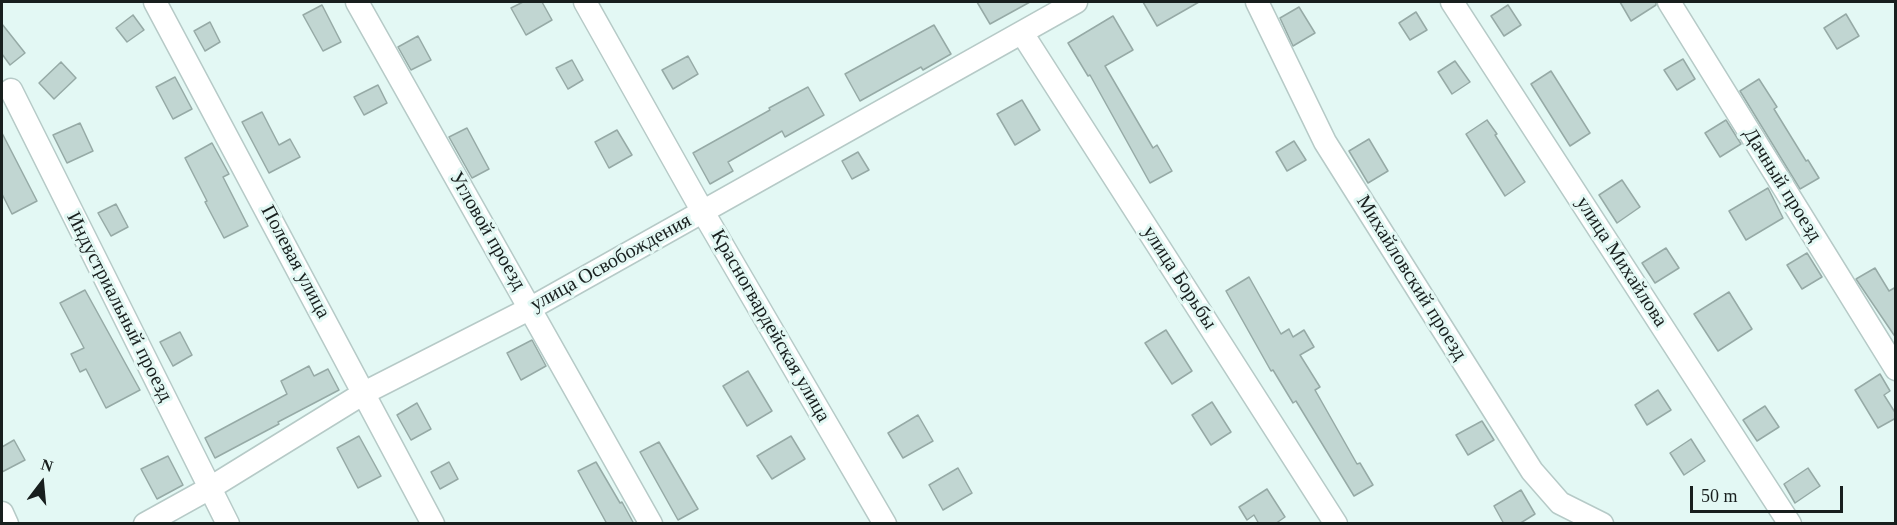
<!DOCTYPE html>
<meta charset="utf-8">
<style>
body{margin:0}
#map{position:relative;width:1897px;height:525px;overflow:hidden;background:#e3f8f4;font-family:"Times New Roman",serif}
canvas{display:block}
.frame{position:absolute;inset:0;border:3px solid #181f1e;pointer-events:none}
.north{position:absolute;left:12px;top:453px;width:60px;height:60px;-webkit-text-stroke:4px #e3f8f4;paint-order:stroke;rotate:16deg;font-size:16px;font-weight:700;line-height:24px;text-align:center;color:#181f1e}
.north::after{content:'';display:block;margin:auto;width:21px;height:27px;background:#181f1e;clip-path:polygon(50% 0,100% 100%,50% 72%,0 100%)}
.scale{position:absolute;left:1690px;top:486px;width:153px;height:27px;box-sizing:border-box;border:3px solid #181f1e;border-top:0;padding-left:8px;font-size:18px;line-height:21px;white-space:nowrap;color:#181f1e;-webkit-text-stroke:4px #e3f8f4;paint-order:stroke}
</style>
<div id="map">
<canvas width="1897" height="525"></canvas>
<div class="frame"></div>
<div class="north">N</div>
<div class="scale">50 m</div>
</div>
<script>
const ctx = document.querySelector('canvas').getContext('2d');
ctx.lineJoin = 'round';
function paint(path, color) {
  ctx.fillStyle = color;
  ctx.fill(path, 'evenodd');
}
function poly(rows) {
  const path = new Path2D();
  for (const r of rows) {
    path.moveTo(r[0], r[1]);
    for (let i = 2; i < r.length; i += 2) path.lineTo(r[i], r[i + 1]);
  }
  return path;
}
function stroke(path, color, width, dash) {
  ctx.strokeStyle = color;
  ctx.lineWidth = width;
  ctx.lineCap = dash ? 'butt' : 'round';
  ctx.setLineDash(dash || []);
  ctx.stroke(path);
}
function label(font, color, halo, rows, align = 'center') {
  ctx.font = font + ' "Times New Roman",serif';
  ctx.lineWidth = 6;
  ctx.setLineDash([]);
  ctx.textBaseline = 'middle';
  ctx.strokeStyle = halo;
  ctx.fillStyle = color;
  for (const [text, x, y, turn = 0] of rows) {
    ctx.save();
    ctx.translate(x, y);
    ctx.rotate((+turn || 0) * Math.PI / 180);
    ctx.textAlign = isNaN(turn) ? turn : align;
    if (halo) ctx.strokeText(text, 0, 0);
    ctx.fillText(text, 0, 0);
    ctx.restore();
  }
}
const building = poly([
 [523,2,542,2,552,20,526,35,511,8,523,2],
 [977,2,1030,2,990,24,977,2],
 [1143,2,1199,2,1157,26,1143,2],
 [1620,2,1656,2,1656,5,1631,21,1620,2],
 [322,5,341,42,323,51,303,15,322,5],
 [1508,5,1521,25,1504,36,1491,16,1508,5],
 [1299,7,1315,33,1293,46,1280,18,1299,7],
 [1416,12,1427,30,1410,40,1399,23,1416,12],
 [1846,14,1859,36,1837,49,1824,28,1846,14],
 [133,15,144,30,127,42,116,28,133,15],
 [1113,16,1133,50,1105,66,1153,148,1157,145,1172,171,1150,183,1090,75,1088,76,1068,43,1113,16],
 [210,22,220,42,205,51,194,31,210,22],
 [2,24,25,53,10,65,2,54,2,24],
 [934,25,951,54,923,70,921,67,860,101,845,74,934,25],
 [418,36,431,60,411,70,398,47,418,36],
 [688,56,698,74,673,89,662,70,688,56],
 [1683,59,1695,79,1677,90,1664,70,1683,59],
 [572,60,583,80,568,89,556,68,572,60],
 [1455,61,1470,82,1452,94,1438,72,1455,61],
 [61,62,76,78,54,99,39,83,61,62],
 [1551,71,1590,133,1570,146,1531,84,1551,71],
 [175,77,192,109,173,119,156,87,175,77],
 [1759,79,1777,107,1774,109,1806,161,1808,160,1819,178,1800,189,1740,91,1759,79],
 [378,85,387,103,364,115,354,97,378,85],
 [808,87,824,115,785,137,782,131,728,162,733,171,710,184,693,153,770,110,769,108,808,87],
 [1022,100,1040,130,1015,145,997,114,1022,100],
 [262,112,279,145,290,139,300,157,269,173,242,122,262,112],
 [1487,120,1497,134,1495,135,1525,182,1505,196,1466,134,1487,120],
 [1726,120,1741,144,1720,157,1705,133,1726,120],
 [80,123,93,151,67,163,53,135,80,123],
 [467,128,489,169,472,178,449,137,467,128],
 [617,130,632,155,609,168,595,142,617,130],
 [2,133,37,201,12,214,2,194,2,133],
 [1369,139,1388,171,1368,183,1349,151,1369,139],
 [1294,141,1306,160,1287,171,1276,152,1294,141],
 [212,143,229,174,223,177,248,226,224,238,205,202,207,201,185,158,212,143],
 [858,152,869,170,852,179,842,161,858,152],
 [1622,180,1640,207,1617,223,1599,195,1622,180],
 [1768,188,1783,218,1746,240,1729,211,1768,188],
 [116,204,128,227,111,236,98,213,116,204],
 [1666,248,1679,268,1655,283,1642,263,1666,248],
 [1807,253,1822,277,1802,289,1787,265,1807,253],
 [1875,268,1889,291,1896,287,1896,338,1856,279,1875,268],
 [1249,277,1281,334,1289,329,1293,337,1304,330,1314,347,1300,355,1320,387,1315,390,1357,464,1360,463,1373,485,1354,496,1296,401,1293,403,1273,370,1271,371,1226,291,1249,277],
 [85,290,140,390,106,408,86,369,80,372,71,354,84,348,60,303,85,290],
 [1729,292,1752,329,1718,351,1694,314,1729,292],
 [1166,330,1192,371,1172,384,1145,343,1166,330],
 [180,332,192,355,173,366,160,342,180,332],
 [532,340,546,366,521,380,507,353,532,340],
 [309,366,314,376,328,369,339,390,278,422,279,424,215,458,205,438,287,394,281,381,309,366],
 [748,371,772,411,747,426,723,386,748,371],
 [1880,374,1890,391,1884,395,1896,414,1896,418,1878,428,1855,390,1880,374],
 [1658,390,1671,410,1647,425,1635,405,1658,390],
 [1212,402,1231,432,1211,445,1192,415,1212,402],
 [417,403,431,429,411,440,397,415,417,403],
 [1765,406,1779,427,1757,441,1743,420,1765,406],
 [918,415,933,441,903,458,888,433,918,415],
 [1482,421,1494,440,1468,455,1456,435,1482,421],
 [359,436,381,476,358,488,337,448,359,436],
 [791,436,805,459,772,479,757,456,791,436],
 [1691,439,1705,461,1684,475,1670,453,1691,439],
 [14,440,25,460,2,472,2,447,14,440],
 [659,442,698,509,678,520,640,452,659,442],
 [168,456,183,485,157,499,141,469,168,456],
 [449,462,458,479,440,489,431,472,449,462],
 [596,462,620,503,622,502,634,524,607,524,578,471,596,462],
 [958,468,972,493,943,510,929,485,958,468],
 [1808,468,1820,486,1795,503,1784,484,1808,468],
 [1267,489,1285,517,1275,524,1259,524,1254,515,1247,520,1239,507,1267,489],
 [1521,490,1535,514,1519,524,1504,524,1494,506,1521,490]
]);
const minor = poly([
 [155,2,433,524],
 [357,2,651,524],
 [585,2,703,212,885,524],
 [1257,2,1325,142,1532,471,1560,503,1602,524],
 [1452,2,1790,524],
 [1669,2,1896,369],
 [1022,33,1336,524],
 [11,90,228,524],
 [2,513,7,524],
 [145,524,210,488,364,393,531,308,1076,2]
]);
const streetNames = [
 ["Дачный проезд",1782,185,58],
 ["Угловой проезд",487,231,60],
 ["Полевая улица",295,262,62],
 ["улица Михайлова",1621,262,57],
 ["улица Освобождения",611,263,-29],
 ["улица Борьбы",1179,278,57],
 ["Михайловский проезд",1411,278,58],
 ["Индустриальный проезд",119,307,63],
 ["Красногвардейская улица",770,326,60]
];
paint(building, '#c1d6d2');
stroke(building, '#96aaa6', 1.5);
stroke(minor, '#b6cac7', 25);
stroke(minor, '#fff', 22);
label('20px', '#181f1e', '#e3f8f4', streetNames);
</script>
